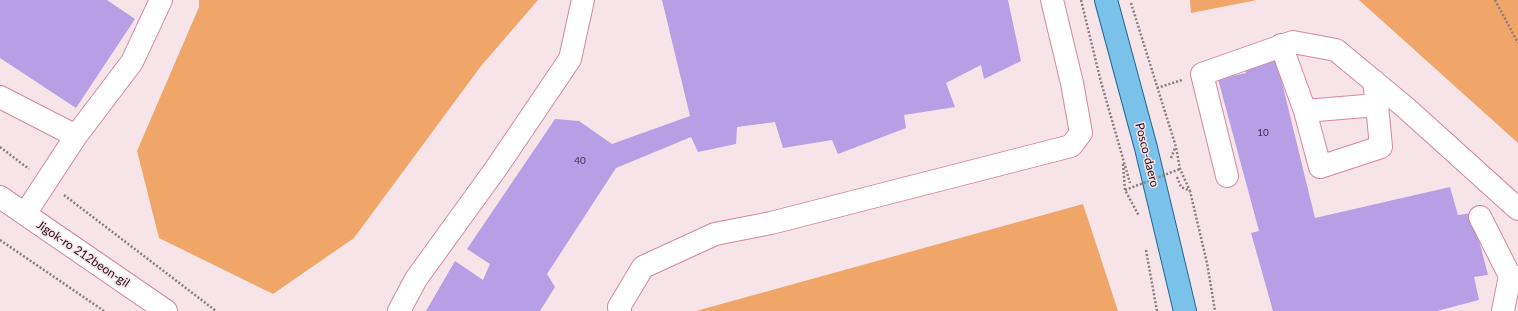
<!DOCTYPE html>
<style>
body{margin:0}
canvas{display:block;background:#f6e4e9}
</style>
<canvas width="1518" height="311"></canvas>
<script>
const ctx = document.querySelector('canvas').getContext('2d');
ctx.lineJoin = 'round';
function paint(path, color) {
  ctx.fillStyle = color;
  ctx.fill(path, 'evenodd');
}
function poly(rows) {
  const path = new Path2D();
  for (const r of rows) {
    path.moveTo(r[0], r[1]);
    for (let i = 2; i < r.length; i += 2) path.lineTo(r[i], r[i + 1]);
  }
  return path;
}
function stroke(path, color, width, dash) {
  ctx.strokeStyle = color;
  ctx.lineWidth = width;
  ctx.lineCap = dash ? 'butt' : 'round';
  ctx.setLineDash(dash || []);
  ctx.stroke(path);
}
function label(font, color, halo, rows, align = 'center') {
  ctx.font = font + ' Lato,sans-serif';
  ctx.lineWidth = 3;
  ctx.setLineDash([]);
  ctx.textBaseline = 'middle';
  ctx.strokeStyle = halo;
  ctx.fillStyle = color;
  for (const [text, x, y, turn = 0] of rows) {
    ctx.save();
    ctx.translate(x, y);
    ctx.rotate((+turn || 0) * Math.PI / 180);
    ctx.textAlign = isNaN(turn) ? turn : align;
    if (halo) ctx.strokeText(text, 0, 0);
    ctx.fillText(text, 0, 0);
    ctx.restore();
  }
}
const green = poly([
 [199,0,538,0,481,66,354,238,273,294,159,238,137,151,199,7],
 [1190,0,1257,0,1191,13],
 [1359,0,1518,0,1518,143],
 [1083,204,1118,311,696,311]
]);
const building = poly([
 [0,0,107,0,135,19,76,108,0,58],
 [662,0,1008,0,1021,61,984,79,981,65,946,83,955,107,904,115,906,128,838,154,832,140,783,148,775,122,737,127,736,144,698,152,691,137,616,168,547,274,555,287,540,311,426,311,455,261,483,280,490,264,467,249,555,119,579,121,612,144,690,116],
 [1276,58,1315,218,1450,187,1458,215,1472,213,1488,275,1474,277,1479,300,1437,311,1273,311,1251,233,1259,231,1218,79,1246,73,1244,65]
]);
const path = poly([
 [1081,0,1101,82,1130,183],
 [1495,0,1518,43],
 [1131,3,1176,147,1180,169,1190,191],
 [1157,88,1182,80],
 [0,147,29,169],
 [1171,158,1175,148],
 [1123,164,1125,190,1139,216],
 [1177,177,1181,187,1190,191,1207,263,1215,311],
 [64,195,216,311],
 [0,240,104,311],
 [1146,250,1157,311]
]);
const minor = poly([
 [1281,45,1305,111],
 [1374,81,1377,105,1381,147,1320,167,1305,111,1377,105],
 [0,97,76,136,25,214],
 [76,136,132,62,161,0],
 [1227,176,1202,74,1293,42,1336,50,1406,108,1518,209],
 [0,197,166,311],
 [1480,217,1510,276],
 [399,311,416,279,497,167,570,59,583,0],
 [620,311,619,307,643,267,715,234,771,223,1071,146,1081,133,1072,83,1052,0],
 [1503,311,1510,276,1518,277]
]);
const major = poly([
 [1106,0,1146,148,1185,311]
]);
const pathBridge = poly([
 [1125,190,1180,169]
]);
const numberNames = [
 ["10",1263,133],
 ["40",580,161]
];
const streetNames = [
 ["Posco-daero",1147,155,76],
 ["Jigok-ro 212beon-gil",83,254,34]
];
paint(green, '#f0a668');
paint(building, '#b69fe4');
stroke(minor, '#d587a0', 24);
stroke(major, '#236695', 24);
stroke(path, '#907981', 2.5, [2, 2]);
stroke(minor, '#fff', 22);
stroke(major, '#7ac2e9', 22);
stroke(pathBridge, '#907981', 2.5, [2, 2]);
label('10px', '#492e47', null, numberNames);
label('12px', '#250813', '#f6e4e9', streetNames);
</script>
